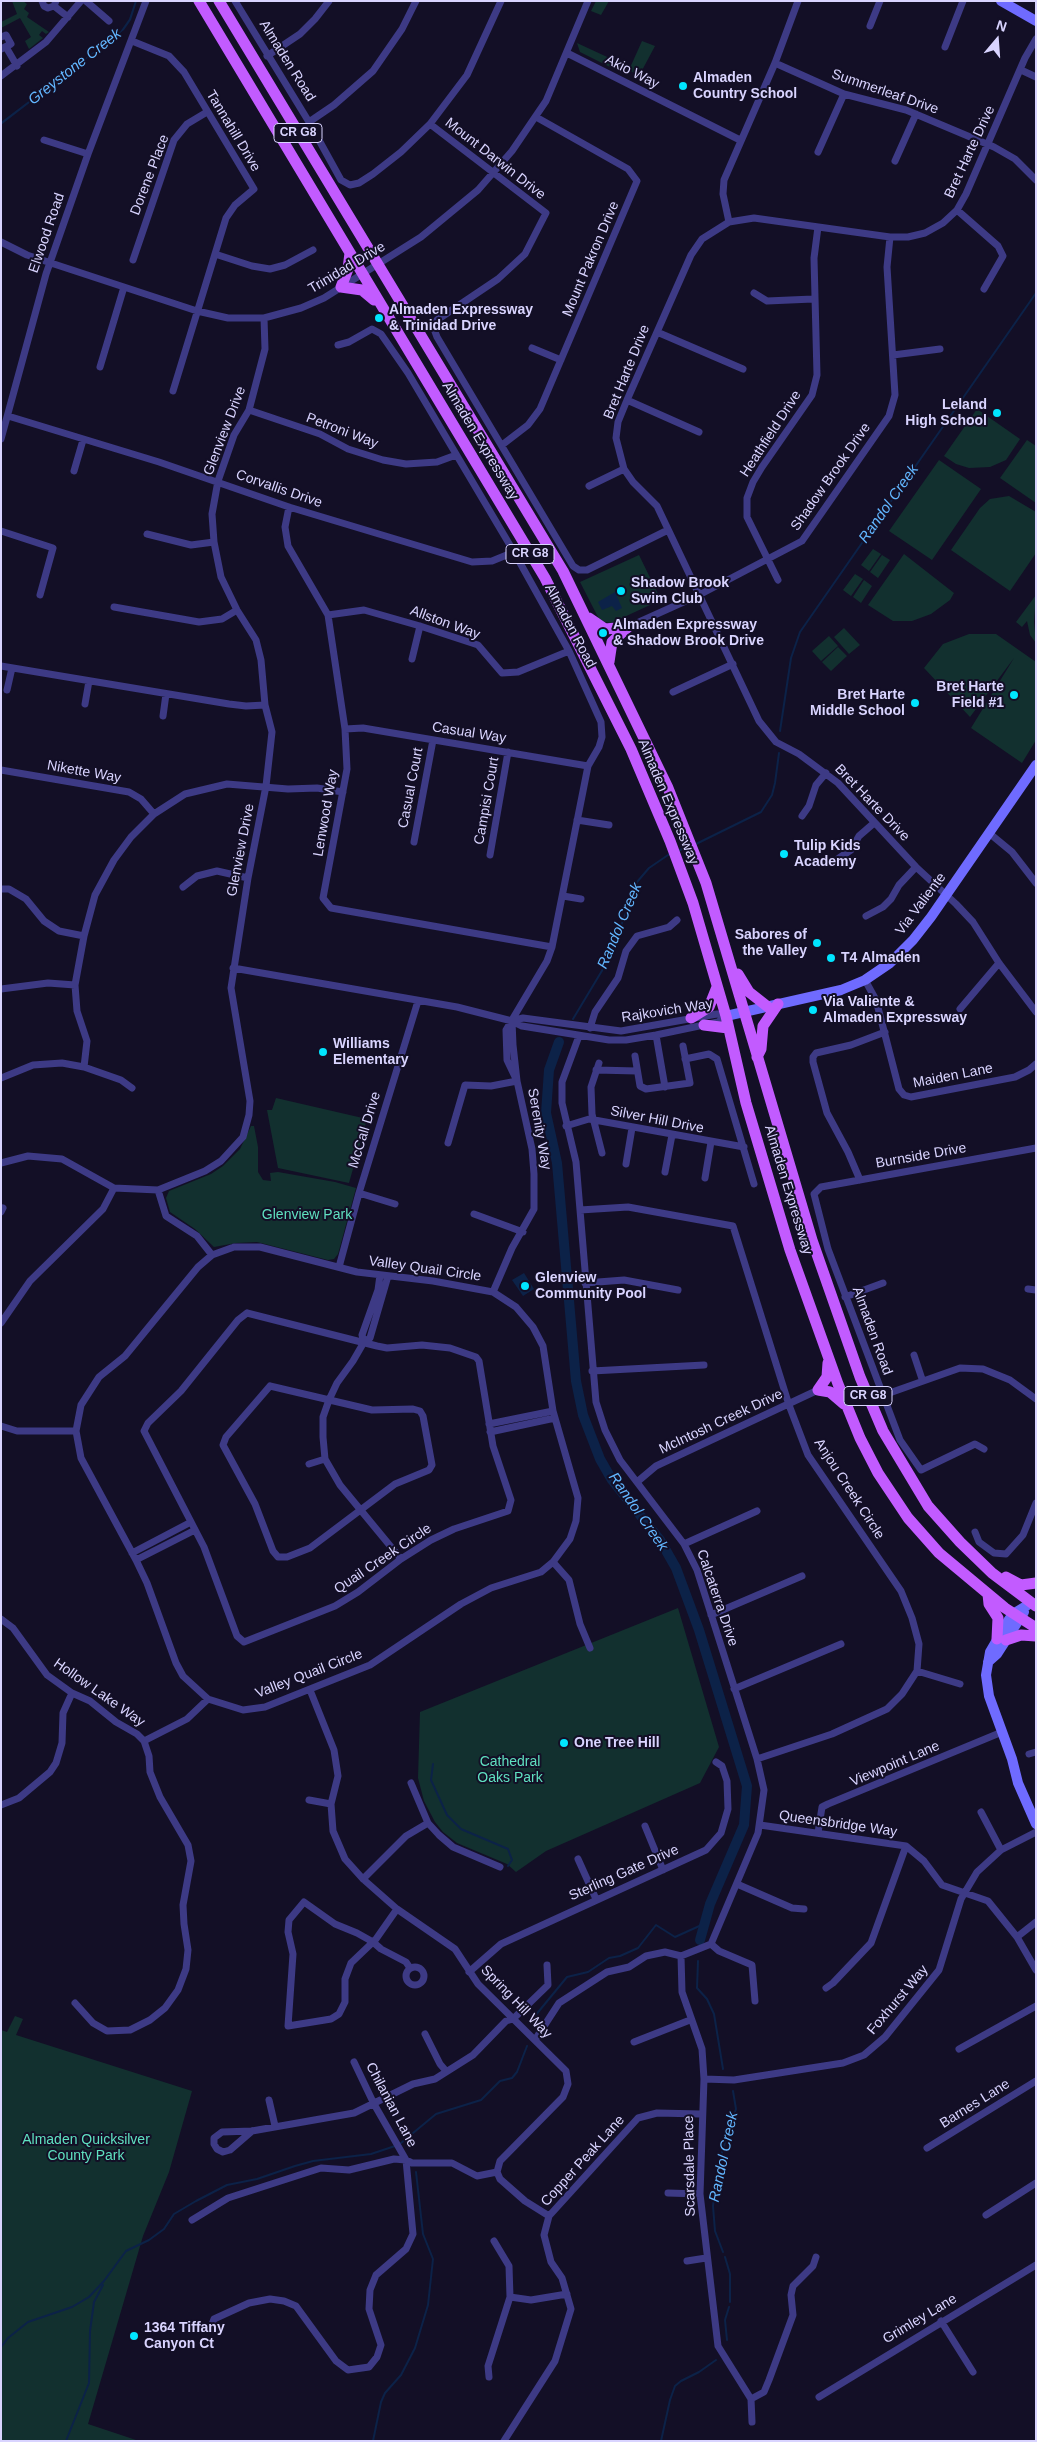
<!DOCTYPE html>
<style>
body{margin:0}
#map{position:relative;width:1037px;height:2442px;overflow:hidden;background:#130f26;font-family:Arial,sans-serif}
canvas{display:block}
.frame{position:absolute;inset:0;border:2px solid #d9d4ff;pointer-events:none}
.north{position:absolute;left:972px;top:15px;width:50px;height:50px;-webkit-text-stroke:4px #130f26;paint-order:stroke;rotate:18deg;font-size:14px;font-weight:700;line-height:20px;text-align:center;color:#d9d4ff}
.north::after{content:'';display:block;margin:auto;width:18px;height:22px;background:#d9d4ff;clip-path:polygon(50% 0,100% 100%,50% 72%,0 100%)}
</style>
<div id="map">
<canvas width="1037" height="2442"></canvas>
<div class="frame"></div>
<div class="north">N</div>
</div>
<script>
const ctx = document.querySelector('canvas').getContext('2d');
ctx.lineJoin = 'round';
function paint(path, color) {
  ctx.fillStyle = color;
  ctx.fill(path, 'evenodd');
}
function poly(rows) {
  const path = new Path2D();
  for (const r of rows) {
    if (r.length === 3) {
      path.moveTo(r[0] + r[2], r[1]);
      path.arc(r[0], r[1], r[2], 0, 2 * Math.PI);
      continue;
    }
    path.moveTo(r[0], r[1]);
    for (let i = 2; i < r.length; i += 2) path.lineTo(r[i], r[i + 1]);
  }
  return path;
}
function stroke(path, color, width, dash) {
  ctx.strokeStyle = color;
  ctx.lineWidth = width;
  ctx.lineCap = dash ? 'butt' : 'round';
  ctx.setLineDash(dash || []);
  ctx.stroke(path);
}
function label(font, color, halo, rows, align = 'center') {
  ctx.font = font + ' Arial,sans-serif';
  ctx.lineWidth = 4;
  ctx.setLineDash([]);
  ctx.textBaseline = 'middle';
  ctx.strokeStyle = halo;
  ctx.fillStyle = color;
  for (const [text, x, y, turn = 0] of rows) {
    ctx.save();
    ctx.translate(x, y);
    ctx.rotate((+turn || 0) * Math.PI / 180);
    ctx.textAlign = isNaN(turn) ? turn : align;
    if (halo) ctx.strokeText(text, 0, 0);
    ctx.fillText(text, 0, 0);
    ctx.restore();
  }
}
const green = poly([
 [12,1,23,1,27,4,24,9,29,13,27,17,49,32,46,34,42,31,39,35,43,38,29,49,25,41,31,37,20,18,1,28,1,22,17,14],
 [596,1,609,1,601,15,591,11],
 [642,41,655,46,639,76,629,70],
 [577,43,618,62,614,69,580,52],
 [977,409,1020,439,1006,460,990,467,969,468,956,464,944,456],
 [1027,440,1036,446,1036,503,1000,478],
 [939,460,981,489,932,560,889,531],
 [1009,496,1036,512,1036,553,1010,591,951,550,980,508,990,499],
 [873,549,881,554,869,571,861,565],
 [904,554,954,593,950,600,931,614,912,621,893,621,868,605],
 [639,555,661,600,611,623,600,621,580,582],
 [882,555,890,560,878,578,870,572],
 [855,574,863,579,851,596,843,590],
 [864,580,872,586,861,603,853,597],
 [1036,595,1034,622,1036,643,1030,635,1027,621,1022,627,1016,622],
 [844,628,860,645,849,654,834,637],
 [969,634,996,634,1036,662,1036,740,1022,763,971,728,1014,658,970,717,924,668,943,644],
 [829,636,838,646,821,661,812,651],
 [838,647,847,656,831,671,822,662],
 [276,1098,367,1119,349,1183,278,1168,267,1110,272,1110],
 [251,1126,254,1126,258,1147,258,1172,263,1180,271,1181,270,1173,278,1172,335,1182,356,1188,338,1254,334,1259,328,1260,257,1242,236,1243,214,1247,195,1229,170,1212,166,1198,169,1191,211,1174,223,1166,240,1149],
 [678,1608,719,1747,700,1783,546,1851,516,1872,507,1864,457,1843,443,1832,435,1822,424,1801,418,1778,420,1712],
 [15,2016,23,2019,16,2035,192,2091,169,2172,143,2236,88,2424,139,2441,1,2441,1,2030,7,2032]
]);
const water = poly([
 [135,1,137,1,131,20,124,30,1,125,1,122,120,32,129,19],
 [615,592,622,608,616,611,612,606,602,610,598,602],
 [524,1273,534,1289,523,1296,512,1280]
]);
const stream = poly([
 [780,731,791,658,800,632,1036,293],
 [694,845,761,812,772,795,775,783,779,753],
 [678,851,687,847],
 [573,1019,609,959,637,882,649,868,671,853],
 [433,1764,431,1780,447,1815,461,1829,508,1849,512,1860,508,1866],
 [698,1961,697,1988,707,1999,714,2014,723,2069],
 [530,2022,567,1977,588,1972,609,1958,620,1956,638,1948,656,1925,675,1937,706,1923],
 [401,2143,436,2114,481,2100,500,2081,512,2078,517,2072,527,2046],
 [723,2252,715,2231,713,2206,715,2189,719,2180,722,2152,736,2109,733,2091],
 [725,2257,730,2274,730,2302],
 [727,2340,725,2320,729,2307],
 [1,2347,8,2338,28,2322,72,2307,89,2297,104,2281,126,2251,149,2240,164,2229,174,2214,196,2201,227,2185,257,2179,295,2166,313,2161,371,2154,395,2146],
 [66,2441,89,2383,90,2331,94,2302,103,2285],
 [373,2441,381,2402,385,2393,401,2375,415,2348,428,2305,433,2259,423,2234,416,2172],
 [661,2441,670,2400,675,2386,681,2381,699,2372,716,2360]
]);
const river = poly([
 [559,1042,549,1070,546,1113,557,1163,576,1381,583,1415,600,1459,612,1480,660,1540,676,1568,699,1630,747,1786,744,1825,710,1904,700,1940]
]);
const street = poly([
 [42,1,44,6,48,8,54,6,56,1],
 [86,1,109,21],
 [235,1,309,122,341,180,350,185,359,183,373,174,401,152,430,124,467,75,501,1],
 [54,6,68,17],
 [870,26,880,1],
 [1,37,6,35,11,44,1,49],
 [1036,39,1025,58,966,194,957,210,943,223,925,233,908,237,890,237,754,218,729,222,702,239,691,255,627,400,618,422,616,438,624,469,633,482,657,506,759,721,776,742,799,754,838,783,916,867,956,904,973,922,999,963,1036,1012],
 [132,41,169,56,184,72,254,189,235,205,226,218,173,391],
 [6,47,17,66],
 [945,47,963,1],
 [567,53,740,140],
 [267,56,300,34,315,19,329,1],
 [775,63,844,94,906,110,994,147,1015,159,1036,180],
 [1021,70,1036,77],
 [1,76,46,42,81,1],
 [309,122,334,105,373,71,402,29,416,1],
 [430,124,546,213,525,254,498,279,437,320,433,326,437,337,573,566,579,570,587,570,668,530],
 [44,140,88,154],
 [818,152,844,94],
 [895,161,916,114],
 [957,210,998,246,1003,256,984,289],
 [729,222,723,194,724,180,775,63,798,1],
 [1,242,27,255,57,265,197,311,228,318,264,318,301,308,324,298,421,237,478,190,512,151,546,101,588,1],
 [215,254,252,266,270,269,285,265,313,250],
 [133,260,174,140,187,124,207,112],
 [754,293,767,301,813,299],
 [657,332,743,369],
 [338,345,349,342,372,329,381,334,408,373,514,552,569,651,601,722,602,737,599,747,588,766,552,947,547,961,506,1030,507,1060,517,1081],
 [532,348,561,360],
 [893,355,940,349],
 [100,367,124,287],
 [627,400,699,432],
 [249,410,320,434,348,449,383,460,406,464,437,462,456,455],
 [8,416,159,462,289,507,472,562,492,561,514,552],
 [1,439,46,274,88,154,146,1],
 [502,445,528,425,540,409,637,181,628,169,536,117],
 [74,471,83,440],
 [589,486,624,469],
 [289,507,285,527,288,546,328,615,345,729,347,769,323,898,331,908,552,947],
 [1,531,53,548,40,595],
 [147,534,191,545,214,542],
 [778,580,747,517,747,498,753,482,762,467,812,395,817,375,814,258,818,227],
 [114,607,199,622,222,619,237,610],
 [328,615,364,610,420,626,478,645,502,673,518,672,569,651],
 [628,627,699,595,802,541,889,416,895,395,887,267,890,237],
 [412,659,420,626],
 [1,666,229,704,246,706,265,705],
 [7,690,12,668],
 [673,692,733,664],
 [85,704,89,681],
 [163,716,166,694],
 [345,729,363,728,588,766],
 [1,770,129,792,141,799,154,814],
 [802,816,809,806,816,785,826,773],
 [577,820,609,825],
 [989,833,1012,852,1036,883],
 [414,842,433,740],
 [490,855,508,752],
 [839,858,851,850,859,836,874,823],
 [183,887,197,876,217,871,248,878],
 [1,889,9,889,26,899,44,921,59,931,84,936],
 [563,896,581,899],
 [866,916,883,907,891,899,899,885,916,867],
 [233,968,457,1007,512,1021,522,1026,609,1040,626,1040,656,1035,718,1022,726,1016],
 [865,980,876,1000,899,1089,904,1095,911,1097,1015,1077,1029,1070,1036,1064],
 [1,989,48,983,75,985],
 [960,1009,999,963],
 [512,1021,523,1018,621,1031,717,1014,726,1016],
 [590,1028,595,1012,618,978,626,951,637,936,669,927,677,920],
 [656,1035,665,1087],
 [635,1056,640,1086,646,1089,690,1083,683,1046],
 [685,1059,709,1054,717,1059,754,1184],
 [599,1063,591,1087,592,1114,602,1153],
 [84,1067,87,1041,77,1011,75,985,84,936,95,895,114,860,131,837,154,814,185,794,227,784,288,789,317,788,343,792],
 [596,1070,637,1071],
 [1,1078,33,1065,62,1063,84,1067,121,1080,132,1088],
 [566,1126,589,1119,744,1147],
 [448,1143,465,1085,491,1086,517,1081],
 [1,1163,28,1156,62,1159,114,1188,158,1190,205,1171,221,1161,243,1137,249,1115,250,1101,231,988,248,878,266,786,272,732,265,705,261,660,256,640,237,610,221,577,214,542,212,514,218,481,234,435,249,410,265,349,264,318],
 [626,1164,632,1128],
 [665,1172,672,1135],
 [705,1178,711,1142],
 [860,1180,848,1152,827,1113,813,1062,813,1057,816,1053,851,1045,885,1032],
 [158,1190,166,1216,197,1236,212,1255],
 [359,1193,395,1204],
 [580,1210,628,1207,733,1226,789,1405,808,1455,901,1591,912,1618,919,1644,917,1671,902,1694,887,1709,832,1734,757,1759],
 [1,1212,3,1208],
 [474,1214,523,1232],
 [234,1247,260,1247,357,1272,433,1281,493,1292,516,1307,533,1327,543,1346,553,1411,578,1498,576,1521,570,1539,553,1562,541,1572,491,1588,461,1604,370,1665,265,1707,243,1710,208,1699,183,1676,176,1663,147,1583,136,1560,81,1458,76,1431,81,1405,99,1377,125,1356,198,1267,212,1255,234,1247],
 [339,1267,359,1193,418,1001],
 [388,1276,370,1338,364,1342,353,1361,337,1383,329,1400,323,1417,323,1437,325,1459,340,1485,401,1559],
 [585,1283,624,1280,678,1290],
 [1028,1289,1036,1290],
 [493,1292,512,1248,534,1209,534,1174,532,1149,517,1081,513,1045,512,1021],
 [845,1297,883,1283],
 [247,1313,377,1346,387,1348,422,1345,450,1348,476,1357,479,1361,493,1446,511,1500,508,1511,454,1529,431,1540,401,1559,358,1592,335,1606,244,1642,237,1636,204,1547,144,1431,148,1423,181,1391,238,1320,247,1313],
 [1,1323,30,1281,103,1209,114,1188],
 [364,1342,362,1335,378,1290,380,1275],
 [914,1355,922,1379],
 [592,1371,704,1365],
 [270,1386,372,1410,413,1409,420,1411,423,1416,432,1465,429,1470,395,1484,310,1548,287,1557,278,1557,273,1551,255,1504,223,1445,226,1437,270,1386],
 [881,1396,960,1368,983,1369,1010,1380,1036,1399],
 [489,1424,553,1411],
 [1,1426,17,1431,76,1431],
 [490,1432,555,1418],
 [984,1449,975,1444,921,1470,900,1440,828,1249,814,1194,821,1187,1036,1148],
 [309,1464,325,1459],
 [637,1482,656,1466,818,1390],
 [975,1532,979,1542,994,1553,1006,1554,1023,1535,1036,1503],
 [684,1544,757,1511],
 [132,1553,191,1522],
 [136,1560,195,1530],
 [553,1562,569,1580,580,1624,590,1648],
 [711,1615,802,1576],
 [1,1619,13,1628,47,1675,72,1693,90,1701,116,1722,137,1734,144,1741,149,1756,150,1772,160,1797,188,1845,191,1861,183,1905,184,1924,188,1950,186,1969,178,1990,165,2008,150,2020,130,2030,107,2031,93,2023,75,2003],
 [917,1671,960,1684],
 [734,1689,841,1644],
 [310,1690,334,1750,338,1776,331,1804,333,1831,345,1859,363,1879,397,1909,455,1949,478,1984,566,2071,568,2084,563,2097,500,2161,497,2172,500,2179,525,2201,549,2216],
 [144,1741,187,1719,208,1699],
 [1029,1754,1036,1752],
 [411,1783,428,1823,439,1835,453,1847,500,1867],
 [309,1800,331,1804],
 [1,1805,19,1798,50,1772,56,1763,62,1743,63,1713,72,1693],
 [981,1812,1001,1850],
 [760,1825,906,1846,924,1861,942,1885,988,1901,1017,1937,1036,1970],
 [645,1826,663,1870],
 [818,1833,822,1807,828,1804,1002,1732],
 [578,1859,596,1899],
 [363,1879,406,1836,428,1823],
 [737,1884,792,1908,804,1909],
 [397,1909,376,1939,373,1942,351,1963,345,1979,345,2002,339,2014,331,2019,288,2026,293,1954,288,1932,289,1920,304,1902,335,1924,357,1933,373,1942,381,1949,406,1962,410,1968],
 [1017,1937,1036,1922],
 [711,1944,719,1951,752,1965,755,2001],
 [681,1956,682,1992,702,2049,704,2079,700,2194,718,2346,751,2399,752,2422],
 [415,1976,9],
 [469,1972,501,1944,706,1850,721,1833,728,1809,727,1781,722,1766,716,1762],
 [826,1988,833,1983,871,1943,906,1846],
 [425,2034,440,2064,446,2071],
 [535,2040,559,2003,607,1972,629,1967,646,1956,665,1952,681,1956,711,1944,758,1833,764,1790,757,1759,697,1570,684,1544,620,1460,605,1430,596,1402,576,1162,562,1103,562,1082,579,1036],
 [634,2042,690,2020],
 [959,2049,1036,2006],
 [704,2079,734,2080,843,2063,864,2055,885,2037,939,1970,961,1899,977,1872,1001,1850,1036,1832],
 [269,2100,275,2126],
 [252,2131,230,2150,223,2152,217,2149,214,2144,214,2138,222,2132,252,2131,354,2113,413,2084,435,2079,473,2055,506,2021,513,2019,548,1985,547,1965],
 [927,2148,1036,2081],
 [668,2193,700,2194],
 [986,2215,1036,2183],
 [192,2220,228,2198,321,2168,349,2170,394,2159,406,2160,412,2163,452,2163,477,2176,497,2172],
 [687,2261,706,2258],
 [510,2297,531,2300,567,2294],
 [941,2321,973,2372],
 [211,2327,214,2319,249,2303,270,2299,284,2301,296,2306,336,2361,348,2370,369,2367,377,2357,381,2345,369,2309,370,2290,376,2275,406,2249,413,2234,406,2160,374,2104,354,2062],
 [489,2377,488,2366,510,2297,509,2266,494,2241],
 [819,2397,1036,2265],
 [751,2399,764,2392,769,2380,793,2315,791,2295,793,2286,813,2266,816,2257],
 [504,2441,555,2361,571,2309,562,2278,551,2262,544,2235,549,2216,638,2118,657,2113,701,2114]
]);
const secondary = poly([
 [1001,1,1036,21],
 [726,1016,841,990,865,980,890,963,913,940,931,917,1036,765],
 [1031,1603,1013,1614,1008,1621,990,1652,986,1675,989,1696,1012,1759,1018,1783,1036,1824],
 [988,1662,997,1654,1024,1612]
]);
const primary = poly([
 [199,1,545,578,631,749,670,841,693,903,726,1016,746,1103,790,1250,838,1384,860,1438,878,1473,908,1518,939,1553,1005,1608,1036,1628],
 [219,1,563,571,668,788,706,883,812,1240,860,1377,883,1431,928,1506,960,1542,992,1573,1036,1606],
 [350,253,348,269,341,287,362,290,374,300],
 [589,618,605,629,628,627],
 [609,662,612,642,628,627],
 [738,974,749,992,768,1007],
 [691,1018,709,1007,717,987],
 [704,1025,728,1028],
 [757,1057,761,1049,763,1026,778,1004],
 [818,1390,827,1377,828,1363],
 [818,1390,830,1392,844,1404],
 [1006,1577,1021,1585,1036,1583],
 [988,1594,989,1604,998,1618,997,1639],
 [1006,1640,1021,1635,1036,1636]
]);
const markers = [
 [683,86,5,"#00e5ff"],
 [379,318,5,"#00e5ff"],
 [997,413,5,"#00e5ff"],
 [621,591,5,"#00e5ff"],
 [603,633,5,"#00e5ff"],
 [1014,695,5,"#00e5ff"],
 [915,703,5,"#00e5ff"],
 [784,854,5,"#00e5ff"],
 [817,943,5,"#00e5ff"],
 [831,958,5,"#00e5ff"],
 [813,1010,5,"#00e5ff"],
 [323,1052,5,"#00e5ff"],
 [525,1286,5,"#00e5ff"],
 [564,1743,5,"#00e5ff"],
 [134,2336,5,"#00e5ff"]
];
const shields = [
 [298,133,48],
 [530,554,48],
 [868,1396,48]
];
const shieldNames = [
 ["CR G8",298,133],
 ["CR G8",530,554],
 ["CR G8",868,1396]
];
const streetNames = [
 ["Almaden Road",287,61,58],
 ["Akio Way",632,72,27],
 ["Summerleaf Drive",885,92,19],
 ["Tannahill Drive",233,131,59],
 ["Bret Harte Drive",970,152,-65],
 ["Mount Darwin Drive",495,159,38],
 ["Dorene Place",150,175,-69],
 ["Elwood Road",47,233,-71],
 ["Mount Pakron Drive",591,259,-67],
 ["Trinidad Drive",347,268,-31],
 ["Bret Harte Drive",627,372,-68],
 ["Glenview Drive",225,431,-69],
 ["Petroni Way",342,431,21],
 ["Heathfield Drive",771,434,-57],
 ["Almaden Expressway",480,441,59],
 ["Shadow Brook Drive",831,477,-55],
 ["Corvallis Drive",279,489,19],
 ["Allston Way",445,623,20],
 ["Almaden Road",570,626,62],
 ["Casual Way",469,733,9],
 ["Nikette Way",84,772,10],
 ["Casual Court",411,788,-79],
 ["Campisi Court",487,801,-80],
 ["Almaden Expressway",668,802,67],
 ["Bret Harte Drive",872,803,46],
 ["Lenwood Way",326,813,-80],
 ["Glenview Drive",241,850,-79],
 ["Via Valiente",921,904,-53],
 ["Rajkovich Way",667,1011,-9],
 ["Maiden Lane",953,1076,-11],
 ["Silver Hill Drive",657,1120,11],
 ["Serenity Way",539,1129,80],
 ["McCall Drive",365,1130,-73],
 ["Burnside Drive",921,1156,-10],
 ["Almaden Expressway",788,1190,73],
 ["Valley Quail Circle",425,1269,8],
 ["Almaden Road",872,1331,70],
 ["McIntosh Creek Drive",721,1422,-25],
 ["Anjou Creek Circle",849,1489,57],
 ["Quail Creek Circle",383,1559,-34],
 ["Calcaterra Drive",717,1598,71],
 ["Valley Quail Circle",309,1674,-21],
 ["Hollow Lake Way",99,1693,35],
 ["Viewpoint Lane",895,1764,-23],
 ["Queensbridge Way",838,1824,8],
 ["Sterling Gate Drive",624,1873,-24],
 ["Foxhurst Way",898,2000,-50],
 ["Spring Hill Way",516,2002,46],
 ["Barnes Lane",975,2104,-32],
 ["Chilanian Lane",391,2105,62],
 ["Copper Peak Lane",583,2161,-48],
 ["Scarsdale Place",690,2166,-91],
 ["Grimley Lane",920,2319,-31]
];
const poiNames = [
 ["Almaden",693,78],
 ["Country School",693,94],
 ["Almaden Expressway",389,310],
 ["& Trinidad Drive",389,326],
 ["Leland",987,405,"right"],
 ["High School",987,421,"right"],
 ["Shadow Brook",631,583],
 ["Swim Club",631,599],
 ["Almaden Expressway",613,625],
 ["& Shadow Brook Drive",613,641],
 ["Bret Harte",1004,687,"right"],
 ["Field #1",1004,703,"right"],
 ["Bret Harte",905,695,"right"],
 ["Middle School",905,711,"right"],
 ["Tulip Kids",794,846],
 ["Academy",794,862],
 ["Sabores of",807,935,"right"],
 ["the Valley",807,951,"right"],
 ["T4 Almaden",841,958],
 ["Via Valiente &",823,1002],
 ["Almaden Expressway",823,1018],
 ["Williams",333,1044],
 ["Elementary",333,1060],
 ["Glenview",535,1278],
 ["Community Pool",535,1294],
 ["One Tree Hill",574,1743],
 ["1364 Tiffany",144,2328],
 ["Canyon Ct",144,2344]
];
const parkNames = [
 ["Glenview Park",307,1215],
 ["Cathedral",510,1762],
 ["Oaks Park",510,1778],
 ["Almaden Quicksilver",86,2140],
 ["County Park",86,2156]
];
const waterNames = [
 ["Greystone Creek",75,67,-38],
 ["Randol Creek",889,504,-55],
 ["Randol Creek",620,926,-67],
 ["Randol Creek",638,1512,55],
 ["Randol Creek",724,2157,-78]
];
paint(green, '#12302f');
paint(water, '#0c2248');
stroke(stream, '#0c2248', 2);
stroke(river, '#0c2248', 10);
stroke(street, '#3d3a85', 7);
stroke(secondary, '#6f6bff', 10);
stroke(primary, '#c25bff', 11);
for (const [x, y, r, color] of markers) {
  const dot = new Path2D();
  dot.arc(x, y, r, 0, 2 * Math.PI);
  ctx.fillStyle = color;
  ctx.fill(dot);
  stroke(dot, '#130f26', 2);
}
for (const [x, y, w] of shields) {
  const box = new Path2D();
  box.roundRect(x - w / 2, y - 9.5, w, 19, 4);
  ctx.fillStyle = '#130f26';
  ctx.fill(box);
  stroke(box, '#d9d4ff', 1);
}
label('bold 12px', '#d9d4ff', null, shieldNames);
label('14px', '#d9d4ff', '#130f26', streetNames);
label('bold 14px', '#d9d4ff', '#130f26', poiNames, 'left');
label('14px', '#5fe0c0', '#130f26', parkNames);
label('italic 15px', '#62b6ff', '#130f26', waterNames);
</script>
